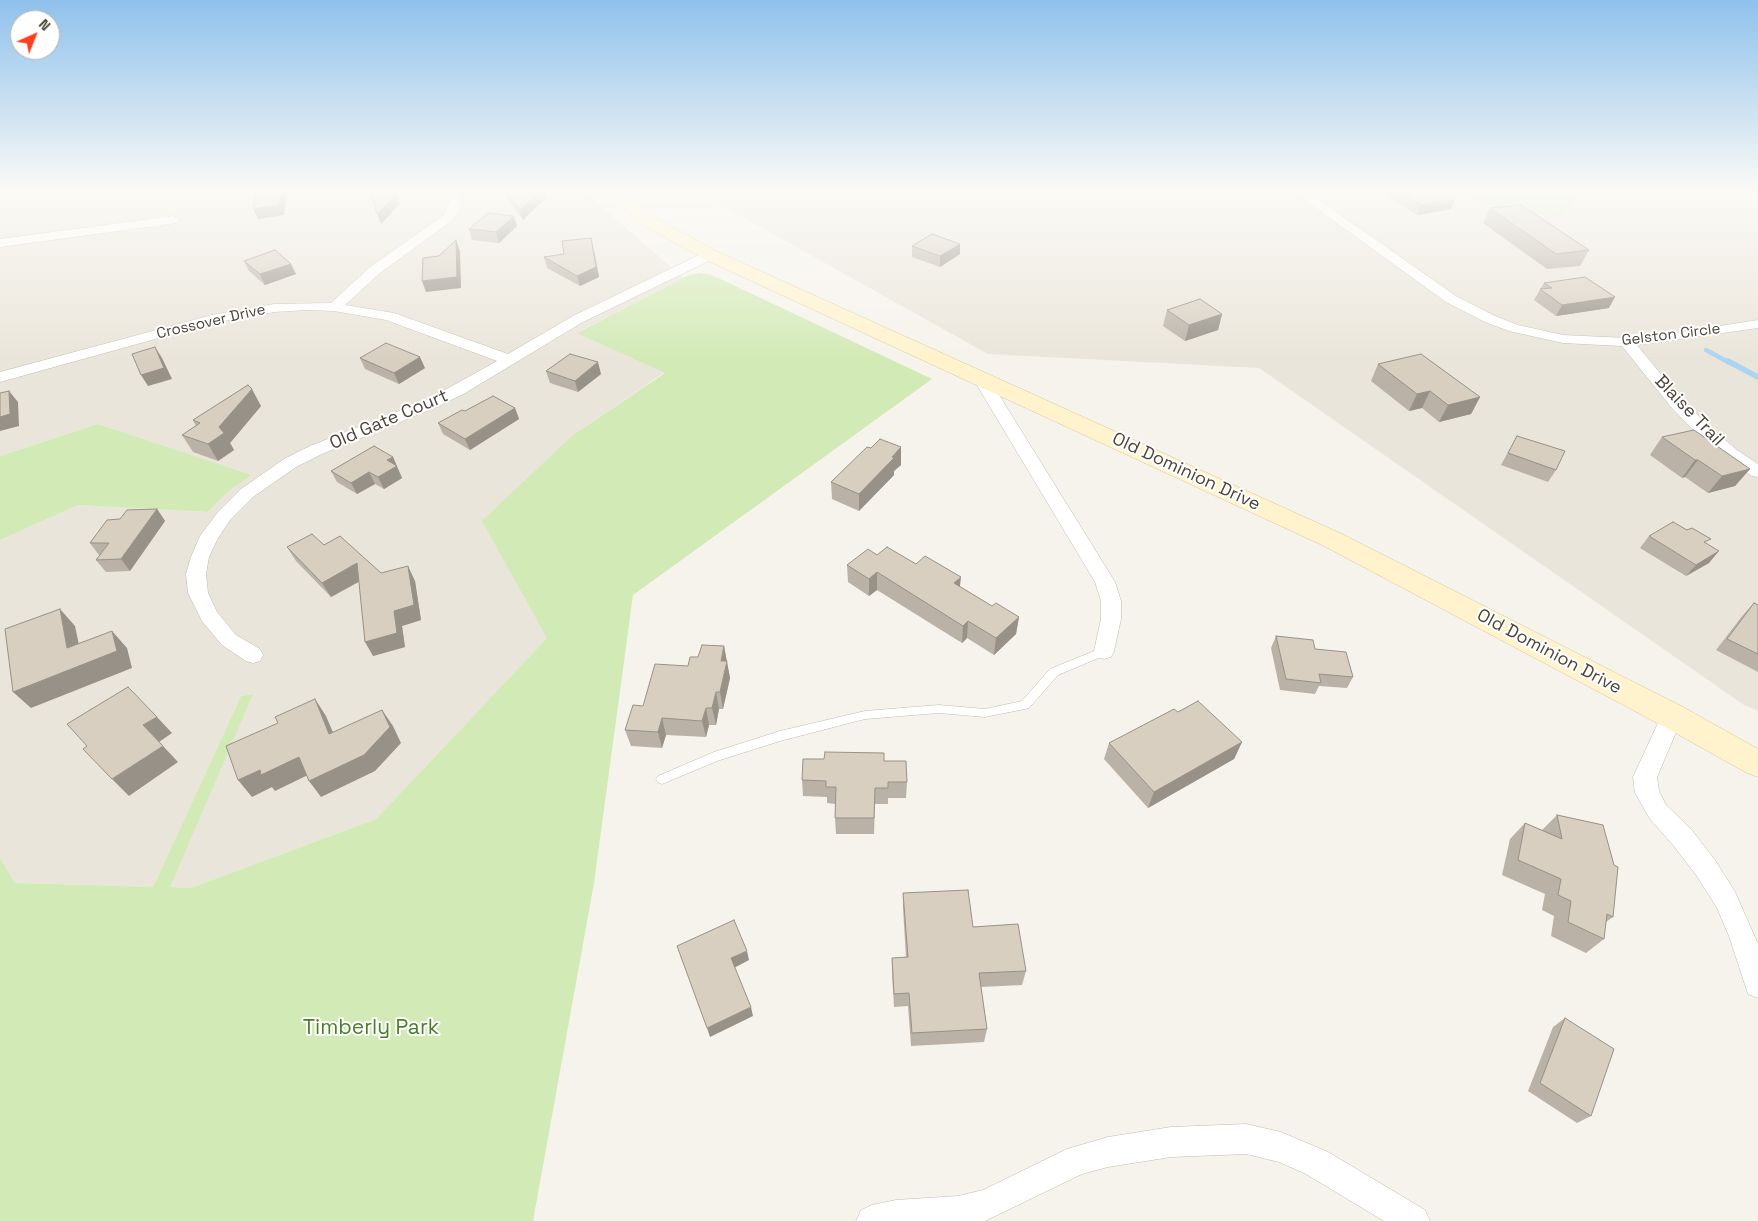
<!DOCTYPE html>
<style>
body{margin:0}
#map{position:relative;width:1758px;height:1221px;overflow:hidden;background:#f6f3ec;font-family:"Space Grotesk",sans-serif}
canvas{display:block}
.north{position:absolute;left:10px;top:10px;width:50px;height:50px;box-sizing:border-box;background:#fff;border:1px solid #b7b4b0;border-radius:50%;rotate:44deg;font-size:14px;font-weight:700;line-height:20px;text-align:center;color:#4b4439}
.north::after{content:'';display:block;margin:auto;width:18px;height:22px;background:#fc3f1d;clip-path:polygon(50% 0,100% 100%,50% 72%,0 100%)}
</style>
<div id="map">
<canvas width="1758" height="1221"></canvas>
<div class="north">N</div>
</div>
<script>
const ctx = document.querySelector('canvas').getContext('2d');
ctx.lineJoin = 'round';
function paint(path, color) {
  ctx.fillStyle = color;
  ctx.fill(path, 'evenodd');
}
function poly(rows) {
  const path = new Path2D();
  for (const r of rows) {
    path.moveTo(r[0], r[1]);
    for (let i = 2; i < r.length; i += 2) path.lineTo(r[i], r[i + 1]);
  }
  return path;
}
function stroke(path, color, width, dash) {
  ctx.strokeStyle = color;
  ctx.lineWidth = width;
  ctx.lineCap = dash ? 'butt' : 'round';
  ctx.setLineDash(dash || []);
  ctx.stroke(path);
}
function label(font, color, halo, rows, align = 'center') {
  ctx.font = font + ' "Space Grotesk",sans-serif';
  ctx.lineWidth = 4;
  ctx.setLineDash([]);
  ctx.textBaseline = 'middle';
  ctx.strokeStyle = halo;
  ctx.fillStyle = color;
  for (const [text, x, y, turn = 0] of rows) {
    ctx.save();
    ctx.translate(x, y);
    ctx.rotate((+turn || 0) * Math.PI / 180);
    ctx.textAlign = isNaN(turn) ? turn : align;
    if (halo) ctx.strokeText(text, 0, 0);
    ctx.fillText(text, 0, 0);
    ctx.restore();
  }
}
const residential = poly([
 [0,190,582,190,684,278,578,332,665,372,573,435,547,638,376,819,191,888,169,887,252,694,241,696,153,887,15,883,0,858,0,540,78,505,208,512,229,491,250,475,98,424,0,456],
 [694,190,1446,190,1508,210,1563,216,1578,190,1758,190,1758,711,1744,705,1259,368,988,354]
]);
const green = poly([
 [1446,190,1578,190,1563,217,1508,210],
 [700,273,712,275,932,379,633,595,594,883,533,1221,0,1221,0,858,15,883,153,887,241,696,253,694,170,887,191,888,376,819,547,638,482,521,573,435,665,373,577,333,689,275],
 [98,424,251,475,229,491,208,512,78,505,0,540,0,456]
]);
const streamFar1 = poly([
 [1706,350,1730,363]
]);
const stream = poly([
 [1728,361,1758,377]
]);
const lane = poly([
 [1104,647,1108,648,1109,651,1108,654,1058,675,1029,708,1025,709,985,717,939,713,865,719,780,741,717,761,662,784,658,782,656,779,658,776,714,752,780,731,865,711,939,705,985,709,1022,701,1050,669,1104,647]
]);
const street = poly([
 [446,190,458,190,462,201,460,209,453,220,380,273,345,305,394,313,508,354,573,316,705,252,715,252,717,255,715,258,583,322,465,393,439,406,322,454,296,467,253,497,230,520,218,538,209,557,206,574,208,593,217,612,236,635,260,649,263,655,260,661,253,663,246,661,222,645,202,621,188,593,186,574,191,557,200,536,218,512,241,489,284,459,310,446,427,400,497,361,386,320,334,311,308,310,274,312,213,323,0,382,0,372,212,315,274,304,331,303,370,267,444,215,450,201,446,190],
 [1291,190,1305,190,1456,296,1495,316,1518,325,1563,335,1626,338,1682,332,1758,320,1758,328,1637,345,1683,401,1710,427,1737,450,1758,464,1758,477,1752,476,1725,458,1698,435,1671,407,1622,346,1563,343,1509,331,1485,322,1446,302,1291,190],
 [173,216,179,220,177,223,0,247,0,239,173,216],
 [980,372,985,374,988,377,1115,582,1121,601,1121,619,1114,651,1111,657,1104,659,1097,657,1094,651,1101,619,1101,601,1095,582,972,377,975,374,980,372],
 [1672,707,1680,710,1683,716,1657,777,1659,791,1666,805,1691,829,1715,860,1735,892,1758,944,1758,998,1748,994,1729,936,1717,908,1697,876,1673,845,1650,819,1635,793,1633,777,1664,710,1672,707],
 [1246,1124,1281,1132,1328,1152,1425,1210,1430,1221,1384,1221,1306,1174,1279,1162,1246,1154,1171,1157,1108,1167,1082,1174,985,1221,856,1221,861,1210,872,1205,896,1200,958,1196,983,1190,1067,1149,1108,1137,1171,1127,1246,1124]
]);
const secondary = poly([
 [602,190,621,190,658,219,716,251,1342,534,1683,707,1758,749,1758,777,1747,773,1661,725,1324,546,704,259,646,227,602,190]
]);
const wall = poly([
 [501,190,545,190,546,198,523,220],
 [1378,190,1441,190,1455,199,1451,209,1417,215],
 [1490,208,1589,250,1580,266,1547,269,1483,223],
 [514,216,517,226,499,243,472,240,469,229],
 [912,246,960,254,940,267,912,257],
 [594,249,599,277,580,286,547,268,544,257,564,254],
 [244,261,291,264,296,274,265,285,249,271],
 [1544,283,1609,308,1556,316,1534,300],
 [1167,310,1222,314,1218,330,1185,341,1163,326],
 [360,358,425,368,399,384,365,369],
 [1378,364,1480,397,1471,414,1439,422,1422,408,1409,411,1371,381],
 [546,371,601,374,578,392,550,383],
 [261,406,230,443,234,450,218,461,193,452,182,435,196,426,193,420],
 [515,408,519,419,470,450,443,434,438,423,465,411],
 [1517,436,1556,470,1548,482,1501,465],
 [1662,437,1750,469,1735,486,1708,493,1685,477,1682,478,1650,455],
 [901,447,901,465,894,471,894,475,859,511,832,499,831,482,871,448],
 [393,457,402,478,384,489,375,484,357,494,337,482,331,471],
 [157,509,165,521,130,571,106,572,96,560,100,555,99,555,90,543],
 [1687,530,1706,544,1709,563,1686,576,1640,548,1649,536],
 [324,545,381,573,415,581,421,620,402,626,405,647,373,656,359,582,331,597,296,561,287,547],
 [877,555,916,564,960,587,992,606,1019,617,1016,634,994,655,967,638,962,643,877,590,869,596,848,582,847,565],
 [1754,603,1758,605,1758,672,1716,650,1743,615],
 [1276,636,1315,649,1353,677,1347,688,1319,686,1315,694,1280,690,1271,648],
 [724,646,730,678,723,709,719,709,716,725,709,725,706,737,666,735,662,748,631,746,625,730,643,706,698,657],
 [1178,712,1242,742,1234,759,1148,808,1104,759,1109,743],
 [884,761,907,782,906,798,888,798,888,804,875,804,874,834,836,834,835,818,835,804,827,803,827,797,803,796,802,780],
 [1557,815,1613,917,1606,922,1604,939,1586,953,1551,936,1554,916,1542,910,1545,894,1502,875,1510,839,1525,823,1542,830],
 [903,893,973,927,1026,971,1022,985,981,987,987,1029,984,1042,911,1046,908,1006,894,1007,892,972,892,958,906,958,903,908],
 [1565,1018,1591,1116,1577,1123,1528,1091,1553,1027]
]);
const shadedWall = poly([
 [281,190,285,190,287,194,284,215,258,219,253,209],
 [396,190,397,190,400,204,381,224,377,214],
 [541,190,545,190,546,198,523,220,520,210],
 [1455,199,1451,209,1417,215,1421,205],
 [514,216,517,226,499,243,496,232],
 [591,238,599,277,580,286,577,276],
 [456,240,460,251,461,288,426,292,422,281],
 [960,244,960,254,940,267,940,256],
 [291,264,296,274,265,285,260,274],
 [1615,297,1609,308,1556,316,1562,305],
 [1222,314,1218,330,1185,341,1189,325],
 [155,347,162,358,172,379,148,386,141,375],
 [420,357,425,368,399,384,394,373],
 [598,362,601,374,578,392,575,381],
 [252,389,261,406,230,443,234,450,218,461,208,444,219,427],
 [9,391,18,402,19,426,0,431,0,417],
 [1430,391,1422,408,1409,411,1417,394],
 [1480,397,1471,414,1439,422,1448,405],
 [515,408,519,419,470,450,465,439],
 [901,447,901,465,894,471,894,475,859,511,859,494],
 [393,457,402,478,384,489,378,477,387,460],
 [1695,460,1698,460,1685,477,1682,478],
 [1750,469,1735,486,1708,493,1722,476],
 [369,472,375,484,357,494,351,483],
 [157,509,165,521,130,571,121,559],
 [1719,551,1709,563,1686,576,1696,565],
 [357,563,365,578,331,597,322,583],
 [408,566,415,581,421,620,402,626,405,647,373,656,365,642,394,611],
 [877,572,877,590,869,596,869,579],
 [961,577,959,594,954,583],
 [60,609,75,626,83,664,112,631,127,648,132,668,31,708,13,692,67,648],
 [1019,617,1016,634,994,655,996,638],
 [968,621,967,638,962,643,963,626],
 [724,646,730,678,723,709,720,692,721,661],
 [716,692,719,709,716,725,712,708],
 [315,699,326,716,341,751,329,734],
 [706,708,709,725,706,737,702,721],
 [382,710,393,726,401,743,375,771,321,797,309,781],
 [157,717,172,733,159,742,143,725],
 [662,718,666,735,662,748,658,732],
 [1242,742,1234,759,1148,808,1154,792],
 [163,746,178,762,129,796,112,779],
 [299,757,312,773,275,791,272,787,252,797,238,780,260,770],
 [747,951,749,960,734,968,731,958],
 [751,1007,753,1016,710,1037,707,1028]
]);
const building = poly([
 [257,190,281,190,279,205,253,209,257,190],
 [370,190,396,190,397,194,377,214,370,190],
 [506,190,541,190,520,210,506,190],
 [1398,190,1441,190,1455,199,1421,205,1398,190],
 [1521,205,1589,250,1556,254,1490,208,1521,205],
 [488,213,514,216,496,232,469,229,488,213],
 [932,234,960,244,940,256,912,246,932,234],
 [591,238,596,267,577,276,544,257,564,254,562,241,591,238],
 [456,240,457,277,422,281,423,258,439,256,456,240],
 [275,250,291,264,260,274,244,261,275,250],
 [1585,277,1615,297,1562,305,1540,289,1552,288,1544,283,1585,277],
 [1200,299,1222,314,1189,325,1167,310,1200,299],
 [386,343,420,357,394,373,360,358,386,343],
 [155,347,164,368,141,375,132,354,155,347],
 [570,354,598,362,575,381,546,371,570,354],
 [1421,354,1480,397,1448,405,1430,391,1417,394,1378,364,1421,354],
 [248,385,252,389,219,427,224,433,208,444,182,435,200,423,193,420,248,385],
 [9,391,10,414,0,417,0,393,9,391],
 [493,396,515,408,465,439,438,423,462,410,465,411,493,396],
 [1694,430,1750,469,1722,476,1698,460,1695,460,1662,437,1694,430],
 [1517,436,1565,451,1556,470,1508,453,1517,436],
 [880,439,901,447,892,457,894,458,859,494,831,482,867,447,871,448,880,439],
 [374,446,393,457,387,460,397,466,378,477,369,472,351,483,331,471,374,446],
 [157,509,121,559,96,560,109,543,90,543,107,520,120,519,127,510,157,509],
 [1673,522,1687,530,1692,528,1711,539,1704,542,1719,551,1696,565,1649,536,1673,522],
 [312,534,324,545,340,536,381,573,408,566,414,605,394,611,397,633,365,642,357,563,322,583,287,547,312,534],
 [887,547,916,564,925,556,961,577,954,583,992,606,996,603,1019,617,996,638,968,621,963,626,877,572,869,579,847,565,868,549,877,555,887,547],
 [1754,603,1758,605,1758,654,1727,639,1754,603],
 [60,609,67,648,112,631,117,651,13,692,5,629,60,609],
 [1276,636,1313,640,1315,649,1346,652,1353,677,1319,674,1321,683,1286,679,1276,636],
 [702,645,724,646,721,661,727,661,720,692,716,692,712,708,706,708,702,721,662,718,658,732,625,730,633,705,643,706,655,664,688,666,690,657,698,657,702,645],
 [128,687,157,717,143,725,163,746,112,779,83,749,87,746,67,724,128,687],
 [315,699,329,734,382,710,390,727,364,755,309,781,299,757,261,775,260,770,238,780,226,746,278,723,275,717,315,699],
 [1198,701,1242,742,1154,792,1109,743,1174,709,1178,712,1198,701],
 [825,752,884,753,884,761,906,761,907,782,888,782,888,788,875,788,874,818,835,818,836,787,826,787,826,781,802,780,803,759,824,759,825,752],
 [1557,815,1603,825,1614,865,1618,867,1613,917,1607,914,1604,939,1568,922,1571,901,1558,895,1561,879,1518,860,1525,823,1562,839,1557,815],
 [968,890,973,927,1018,924,1026,971,979,973,987,1029,912,1033,909,993,894,994,892,958,908,957,903,893,968,890],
 [734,920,747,951,731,958,751,1007,707,1028,677,946,734,920],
 [1565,1018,1614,1049,1591,1116,1540,1083,1565,1018]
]);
const farStreetnames = [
 ["Crossover Drive",211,322,-13],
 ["Gelston Circle",1671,335,-7]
];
const streetNames = [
 ["Blaise Trail",1689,411,46],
 ["Old Gate Court",389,420,-23],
 ["Old Dominion Drive",1186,472,25],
 ["Old Dominion Drive",1549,652,28]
];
const nearParknames = [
 ["Timberly Park",371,1028]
];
paint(residential, '#eae5da');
paint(green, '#d2eab5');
stroke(streamFar1, '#a9d4f2', 4.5);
stroke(stream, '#a9d4f2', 5.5);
stroke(lane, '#c2bbae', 1);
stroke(street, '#c2bbae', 1);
stroke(secondary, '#d6c79b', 1);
paint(lane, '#fff');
paint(street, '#fff');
paint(secondary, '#fff3cd');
paint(wall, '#bab2a6');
paint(shadedWall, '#979187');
paint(building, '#d8cfc1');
stroke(building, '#979187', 1);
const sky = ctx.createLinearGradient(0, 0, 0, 361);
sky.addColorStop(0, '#8fc1ec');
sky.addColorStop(0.53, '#fbfaf6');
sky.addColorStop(1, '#fbfaf600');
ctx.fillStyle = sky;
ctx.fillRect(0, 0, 1758, 361);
label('15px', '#4b4439', '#fff', farStreetnames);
label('18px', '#4b4439', '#fff', streetNames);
label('21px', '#4a7f2a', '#fff', nearParknames);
</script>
